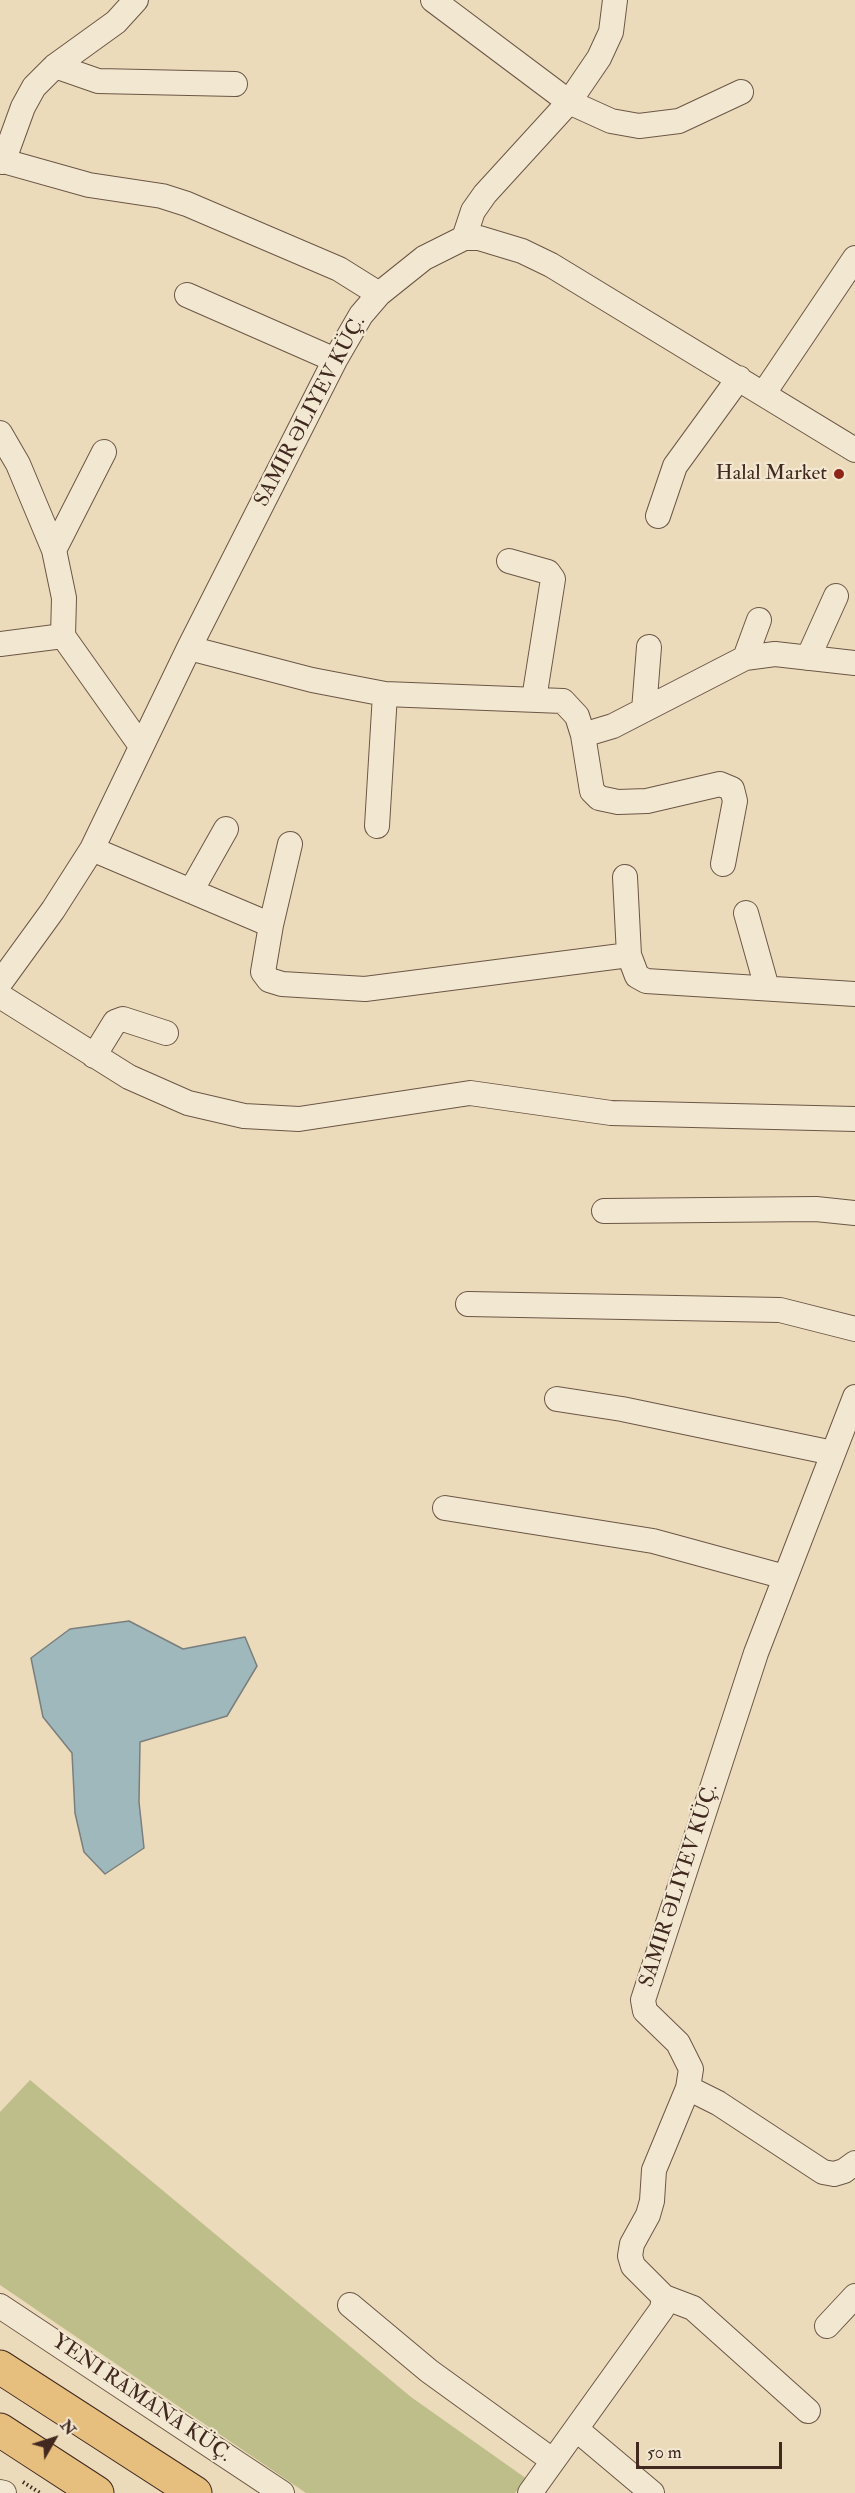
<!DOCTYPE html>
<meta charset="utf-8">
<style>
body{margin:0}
#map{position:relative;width:855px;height:2493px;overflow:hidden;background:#ebdbba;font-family:"IM FELL Double Pica",serif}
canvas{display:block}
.north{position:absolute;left:24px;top:2409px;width:60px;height:60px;-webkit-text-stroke:4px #f2e8d2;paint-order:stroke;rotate:51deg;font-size:16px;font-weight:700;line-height:24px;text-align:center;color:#422920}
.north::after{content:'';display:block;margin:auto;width:21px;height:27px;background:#422920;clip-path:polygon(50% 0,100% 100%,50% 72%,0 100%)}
.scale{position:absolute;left:636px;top:2442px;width:146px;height:27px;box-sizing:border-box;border:3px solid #422920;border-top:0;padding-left:8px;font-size:18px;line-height:21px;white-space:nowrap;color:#422920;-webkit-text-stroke:4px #f2e8d2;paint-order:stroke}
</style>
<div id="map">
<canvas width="855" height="2493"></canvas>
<div class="north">N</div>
<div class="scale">50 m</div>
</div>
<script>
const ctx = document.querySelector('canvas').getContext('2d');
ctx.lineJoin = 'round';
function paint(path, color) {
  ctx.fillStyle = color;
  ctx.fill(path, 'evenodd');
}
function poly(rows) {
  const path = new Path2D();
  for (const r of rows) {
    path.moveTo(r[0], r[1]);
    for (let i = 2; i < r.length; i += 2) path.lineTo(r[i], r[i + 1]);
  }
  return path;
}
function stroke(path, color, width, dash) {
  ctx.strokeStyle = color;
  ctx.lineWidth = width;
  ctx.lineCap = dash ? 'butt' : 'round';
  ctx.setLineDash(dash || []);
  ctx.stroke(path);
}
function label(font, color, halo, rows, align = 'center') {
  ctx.font = font + ' "IM FELL Double Pica",serif';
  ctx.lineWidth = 4.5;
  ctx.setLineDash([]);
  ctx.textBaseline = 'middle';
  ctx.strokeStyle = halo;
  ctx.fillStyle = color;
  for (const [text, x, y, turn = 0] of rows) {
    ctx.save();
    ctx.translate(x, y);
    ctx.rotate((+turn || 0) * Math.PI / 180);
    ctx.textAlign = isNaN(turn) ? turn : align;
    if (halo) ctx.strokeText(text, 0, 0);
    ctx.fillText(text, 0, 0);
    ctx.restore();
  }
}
const green = poly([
 [30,2080,411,2397,527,2479,515,2493,306,2493,0,2285,0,2112]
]);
const water = poly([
 [129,1621,183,1649,245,1637,257,1666,227,1716,140,1742,139,1802,144,1848,105,1874,84,1852,75,1813,72,1753,43,1717,31,1658,70,1629,129,1621]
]);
const path = poly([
 [23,2482,40,2493]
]);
const minor = poly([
 [433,0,569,102,611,121,639,126,679,121,741,92],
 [55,66,98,81,235,84],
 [0,160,89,185,162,196,187,204,339,269,379,294],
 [3,162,23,107,34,87,55,66,116,22,136,0],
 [464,238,473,211,485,194,569,102,599,58,611,32,615,0],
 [187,295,335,360],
 [764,393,855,258],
 [0,433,18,464,54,550,64,598,63,636,141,746],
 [658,516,675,466,739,378],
 [54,550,104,452],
 [509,561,548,572,553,579,534,699],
 [0,644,63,636],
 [189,648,312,680,385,694,563,701,577,716,583,735,613,726,745,658,775,654,855,663],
 [745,658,759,620],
 [808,658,836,596],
 [644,710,649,647],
 [583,735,592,791,599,798,618,802,647,801,720,784,732,789,735,801,723,864],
 [377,826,385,694],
 [92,849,271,925,263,972,269,980,282,984,365,989,629,955,637,976,646,981,855,994],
 [625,877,629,955],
 [191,891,226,829],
 [746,913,767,988],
 [271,925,290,844],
 [0,983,53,910,92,849,189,648,335,360,361,315,379,294,424,258,464,238,479,238,522,251,551,265,855,450],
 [0,996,129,1077,188,1103,244,1116,299,1119,470,1093,611,1113,855,1119],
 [94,1056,115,1022,123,1019,166,1033],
 [604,1211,816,1209,855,1213],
 [468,1304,780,1310,855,1329],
 [557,1399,622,1409,833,1453],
 [445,1508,653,1541,785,1577],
 [688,2088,718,2103,823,2172,834,2174,844,2171,855,2163],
 [664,2297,693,2308,808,2411],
 [350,2305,429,2371,552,2460],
 [0,2306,282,2493],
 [827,2326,855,2296],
 [576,2429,652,2493],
 [0,2492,4,2493],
 [530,2493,662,2309,664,2297,633,2266,630,2256,632,2244,648,2215,652,2201,654,2170,688,2088,691,2069,678,2043,645,2011,643,2000,756,1653,855,1397]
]);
const highway = poly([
 [0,2367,195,2493],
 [0,2430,97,2493]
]);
const markers = [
 [839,474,6,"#8f2418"]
];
const streetNames = [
 ["SAMIR ƏLIYEV KÜÇ.",311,412,-62],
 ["SAMIR ƏLIYEV KÜÇ.",680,1886,-72],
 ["YENI RAMANA KÜÇ.",141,2399,34]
];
const poiNames = [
 ["Halal Market",827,474]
];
paint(green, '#bebe8b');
paint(water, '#9fb8bc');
stroke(water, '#7a7f7e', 1.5);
stroke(minor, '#6c5646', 26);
stroke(highway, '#422920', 35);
stroke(path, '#422920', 4, [1.5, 3]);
stroke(minor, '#f2e8d2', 24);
stroke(highway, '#e6be7d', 33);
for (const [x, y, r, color] of markers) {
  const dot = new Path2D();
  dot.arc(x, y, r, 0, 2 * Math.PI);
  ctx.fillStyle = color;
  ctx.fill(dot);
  stroke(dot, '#f2e8d2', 2);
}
label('21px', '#422920', '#f2e8d2', streetNames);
label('21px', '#422920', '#f2e8d2', poiNames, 'right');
</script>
